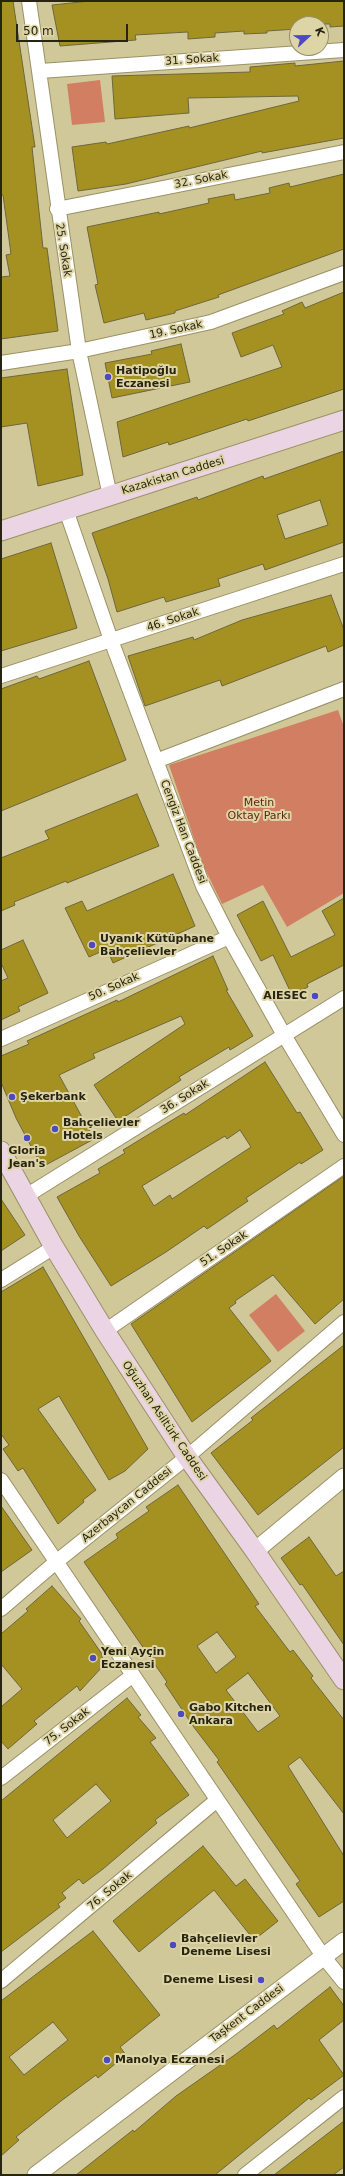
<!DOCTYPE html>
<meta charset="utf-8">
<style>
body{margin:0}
#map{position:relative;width:345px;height:2176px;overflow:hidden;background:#d1c89a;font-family:"DejaVu Sans",sans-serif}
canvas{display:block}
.frame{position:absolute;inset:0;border:2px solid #272412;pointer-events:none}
.north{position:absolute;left:289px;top:16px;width:40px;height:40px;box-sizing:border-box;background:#ded5a7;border:1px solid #958e6b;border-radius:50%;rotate:68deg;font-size:11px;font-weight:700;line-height:16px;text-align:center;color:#272412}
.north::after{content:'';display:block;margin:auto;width:14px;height:18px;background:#4d49c0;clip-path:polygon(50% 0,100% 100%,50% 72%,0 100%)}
.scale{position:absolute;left:16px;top:24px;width:112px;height:18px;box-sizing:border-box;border:2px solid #272412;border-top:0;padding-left:5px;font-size:12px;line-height:14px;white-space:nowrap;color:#272412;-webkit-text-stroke:3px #ded5a7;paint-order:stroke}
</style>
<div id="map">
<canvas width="345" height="2176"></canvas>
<div class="frame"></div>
<div class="north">K</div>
<div class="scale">50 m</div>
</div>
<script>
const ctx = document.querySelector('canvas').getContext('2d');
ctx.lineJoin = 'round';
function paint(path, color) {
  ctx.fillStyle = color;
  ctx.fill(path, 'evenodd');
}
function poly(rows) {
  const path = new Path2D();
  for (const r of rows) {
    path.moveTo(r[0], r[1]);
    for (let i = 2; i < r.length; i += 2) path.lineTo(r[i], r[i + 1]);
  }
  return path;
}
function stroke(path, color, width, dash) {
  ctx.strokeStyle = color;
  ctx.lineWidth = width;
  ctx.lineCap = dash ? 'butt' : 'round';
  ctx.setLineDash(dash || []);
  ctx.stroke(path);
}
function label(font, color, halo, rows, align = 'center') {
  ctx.font = font + ' "DejaVu Sans",sans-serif';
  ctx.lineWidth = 4;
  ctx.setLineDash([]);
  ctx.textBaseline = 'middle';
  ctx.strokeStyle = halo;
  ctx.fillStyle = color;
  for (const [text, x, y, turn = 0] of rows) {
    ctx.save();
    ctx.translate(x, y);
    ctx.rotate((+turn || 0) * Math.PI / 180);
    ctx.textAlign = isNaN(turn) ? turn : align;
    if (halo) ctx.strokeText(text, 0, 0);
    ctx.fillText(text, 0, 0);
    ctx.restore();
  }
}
const green = poly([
 [100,80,105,122,72,125,67,84],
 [338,710,344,727,344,893,287,927,263,885,222,904,203,865,169,765],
 [276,1294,305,1331,278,1352,249,1315]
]);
const building = poly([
 [1,1,13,1,35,147,32,147,43,248,47,248,58,331,1,339,1,277,10,276,6,255,11,254,3,195,1,195,1,1],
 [90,1,344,1,344,26,330,27,330,24,297,24,297,29,267,31,267,33,244,34,244,31,215,33,215,37,188,39,188,32,135,35,136,40,60,46,52,5,90,1],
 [344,61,344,138,262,153,262,151,126,184,78,191,72,147,106,142,107,144,189,126,189,128,299,101,298,96,188,98,189,113,115,119,112,76,250,72,250,67,295,63,295,66,344,61],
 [344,174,344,249,218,295,219,297,175,311,175,313,146,320,144,313,104,323,95,285,98,284,87,227,159,212,159,214,209,203,208,199,234,194,235,200,270,193,269,188,289,183,290,187,344,174],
 [344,292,344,389,248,421,247,419,169,445,168,442,123,457,117,422,282,367,273,345,241,357,232,333,284,314,282,311,302,302,305,308,344,292],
 [181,344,190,382,112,398,105,363,152,354,151,351,181,344],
 [67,369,83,475,38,486,27,423,1,427,1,378,67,369],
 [344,451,344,542,265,570,263,564,218,579,220,586,166,602,164,597,117,612,108,579,92,533,197,497,198,500,263,476,264,479,344,451],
 [320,500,328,525,285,539,277,515,320,500],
 [51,543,77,628,1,651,1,559,51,543],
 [331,595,344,630,344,645,328,652,326,646,222,686,220,680,145,706,128,656,193,637,194,640,242,620,331,595],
 [89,661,126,760,1,811,1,689,37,676,39,679,89,661],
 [137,794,159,846,67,883,66,881,14,902,15,905,1,911,1,858,49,839,45,831,137,794],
 [173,874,195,926,113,963,107,949,89,957,65,908,82,901,87,911,173,874],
 [344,898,344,965,307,984,308,987,292,995,273,955,261,961,237,915,263,901,291,957,335,935,322,911,344,898],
 [23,940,48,993,18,1007,20,1011,1,1020,1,981,8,978,1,963,1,950,23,940],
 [213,956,228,990,226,990,253,1036,230,1050,229,1047,179,1077,181,1080,118,1121,94,1085,185,1024,181,1016,93,1054,95,1058,59,1075,94,1139,42,1167,16,1118,1,1082,1,1056,29,1044,27,1041,117,1000,118,1002,213,956],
 [265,1062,297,1113,300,1112,323,1150,301,1164,300,1162,246,1198,248,1201,207,1229,204,1226,166,1252,111,1286,79,1236,57,1197,100,1173,98,1169,125,1153,123,1150,184,1113,185,1115,265,1062],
 [240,1130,251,1147,172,1199,170,1195,154,1206,142,1186,225,1136,227,1139,240,1130],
 [344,1176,344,1299,315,1324,273,1275,235,1301,236,1303,229,1308,271,1361,192,1422,131,1324,344,1176],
 [1,1199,25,1235,1,1251,1,1199],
 [43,1267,148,1449,125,1471,109,1480,59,1396,38,1409,96,1490,83,1500,84,1502,58,1524,23,1468,18,1471,3,1449,9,1445,1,1434,1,1292,43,1267],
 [344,1345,344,1447,258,1515,211,1453,253,1420,251,1418,344,1345],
 [178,1485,259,1604,255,1606,290,1652,293,1650,313,1676,311,1678,344,1720,344,1814,300,1757,288,1766,344,1856,344,1901,319,1917,296,1884,300,1881,217,1762,219,1760,193,1726,165,1684,167,1682,84,1562,118,1538,116,1534,149,1511,146,1507,178,1485],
 [217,1632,236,1657,216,1673,197,1646,217,1632],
 [248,1673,280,1716,258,1732,226,1690,248,1673],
 [1,1506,32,1550,1,1572,1,1506],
 [309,1537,336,1576,344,1571,344,1645,302,1584,300,1585,281,1558,309,1537],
 [52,1586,81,1619,79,1621,102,1654,103,1666,80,1691,77,1686,34,1721,37,1724,8,1749,1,1741,1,1707,22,1689,1,1664,1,1634,28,1611,26,1609,52,1586],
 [127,1698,141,1715,138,1717,156,1738,150,1742,189,1795,155,1820,157,1823,103,1869,83,1884,79,1879,62,1893,66,1898,58,1904,60,1907,1,1952,1,1801,127,1698],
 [96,1784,111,1801,67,1838,53,1820,96,1784],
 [203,1846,236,1886,245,1879,278,1921,254,1940,214,1890,139,1952,113,1921,203,1846],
 [93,1931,160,2015,120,2047,126,2055,98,2078,96,2075,61,2101,16,2137,19,2140,1,2156,1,2001,93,1931],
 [53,2022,68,2040,24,2075,9,2057,53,2022],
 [330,1987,344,2006,344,2020,319,2040,344,2075,311,2100,309,2098,215,2175,76,2175,133,2130,134,2132,176,2096,236,2054,274,2025,277,2029,330,1987],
 [344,2121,344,2167,333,2175,274,2175,344,2121]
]);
const minor = poly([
 [29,1,79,351,110,496],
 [40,71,344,50],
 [57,209,344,152],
 [1,363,79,351,211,322,344,273],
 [66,510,111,640,203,886,229,937,284,1035,344,1135],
 [1,676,344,564],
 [156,761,344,689],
 [1,1039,229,937],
 [26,1196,344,998],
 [1,1280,54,1247],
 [105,1331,344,1166],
 [1,1480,323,1956,344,1982],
 [1,1609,56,1562,187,1457,344,1322],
 [1,1778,133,1675],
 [1,1981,217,1800],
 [245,2175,344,2097]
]);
const tertiary = poly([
 [255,1551,344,1477],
 [36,2175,344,1941]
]);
const secondary = poly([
 [1,531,344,420],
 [1,1151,54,1247,105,1331,187,1457,255,1551,344,1680]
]);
const markers = [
 [108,377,4,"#4d49c0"],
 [92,945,4,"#4d49c0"],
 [315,996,4,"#4d49c0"],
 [12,1097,4,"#4d49c0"],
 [55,1129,4,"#4d49c0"],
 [27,1138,4,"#4d49c0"],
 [93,1658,4,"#4d49c0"],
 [181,1714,4,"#4d49c0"],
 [173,1945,4,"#4d49c0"],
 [261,1980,4,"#4d49c0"],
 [107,2060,4,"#4d49c0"]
];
const streetNames = [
 ["31. Sokak",192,60,-4],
 ["32. Sokak",201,180,-11],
 ["25. Sokak",63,250,81],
 ["19. Sokak",176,330,-12],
 ["Kazakistan Caddesi",173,476,-17],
 ["46. Sokak",173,620,-18],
 ["Cengiz Han Caddesi",183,832,69],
 ["50. Sokak",114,987,-24],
 ["36. Sokak",185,1097,-32],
 ["51. Sokak",224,1249,-34],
 ["Oğuzhan Asiltürk Caddesi",164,1421,56],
 ["Azerbaycan Caddesi",127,1505,-39],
 ["75. Sokak",67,1727,-38],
 ["76. Sokak",110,1891,-40],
 ["Taşkent Caddesi",247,2014,-37]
];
const poiNames = [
 ["Hatipoğlu",116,371],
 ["Eczanesi",116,384],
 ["Uyanık Kütüphane",100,939],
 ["Bahçelievler",100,952],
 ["AIESEC",307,996,"right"],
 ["Şekerbank",20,1097],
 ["Bahçelievler",63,1123],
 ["Hotels",63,1136],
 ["Gloria",27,1151,"center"],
 ["Jean's",27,1164,"center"],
 ["Yeni Ayçin",101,1652],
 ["Eczanesi",101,1665],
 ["Gabo Kitchen",189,1708],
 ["Ankara",189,1721],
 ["Bahçelievler",181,1939],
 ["Deneme Lisesi",181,1952],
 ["Deneme Lisesi",253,1980,"right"],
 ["Manolya Eczanesi",115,2060]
];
const parkNames = [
 ["Metin",259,803],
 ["Oktay Parkı",259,816]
];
paint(green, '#d17e62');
paint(building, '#a49121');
stroke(building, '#6e663b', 1);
stroke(minor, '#9a9165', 16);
stroke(tertiary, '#9a9165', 19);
stroke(secondary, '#9a9165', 21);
stroke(minor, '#fff', 14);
stroke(tertiary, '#fff', 17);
stroke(secondary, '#ebd4e4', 19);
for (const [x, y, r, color] of markers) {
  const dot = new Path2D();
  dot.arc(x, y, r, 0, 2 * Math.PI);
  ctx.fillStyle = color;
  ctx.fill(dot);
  stroke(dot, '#ded5a7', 1.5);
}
label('11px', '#272412', '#ded5a7', streetNames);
label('bold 11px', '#272412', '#ded5a7', poiNames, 'left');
label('11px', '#622612', '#ded5a7', parkNames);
</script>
